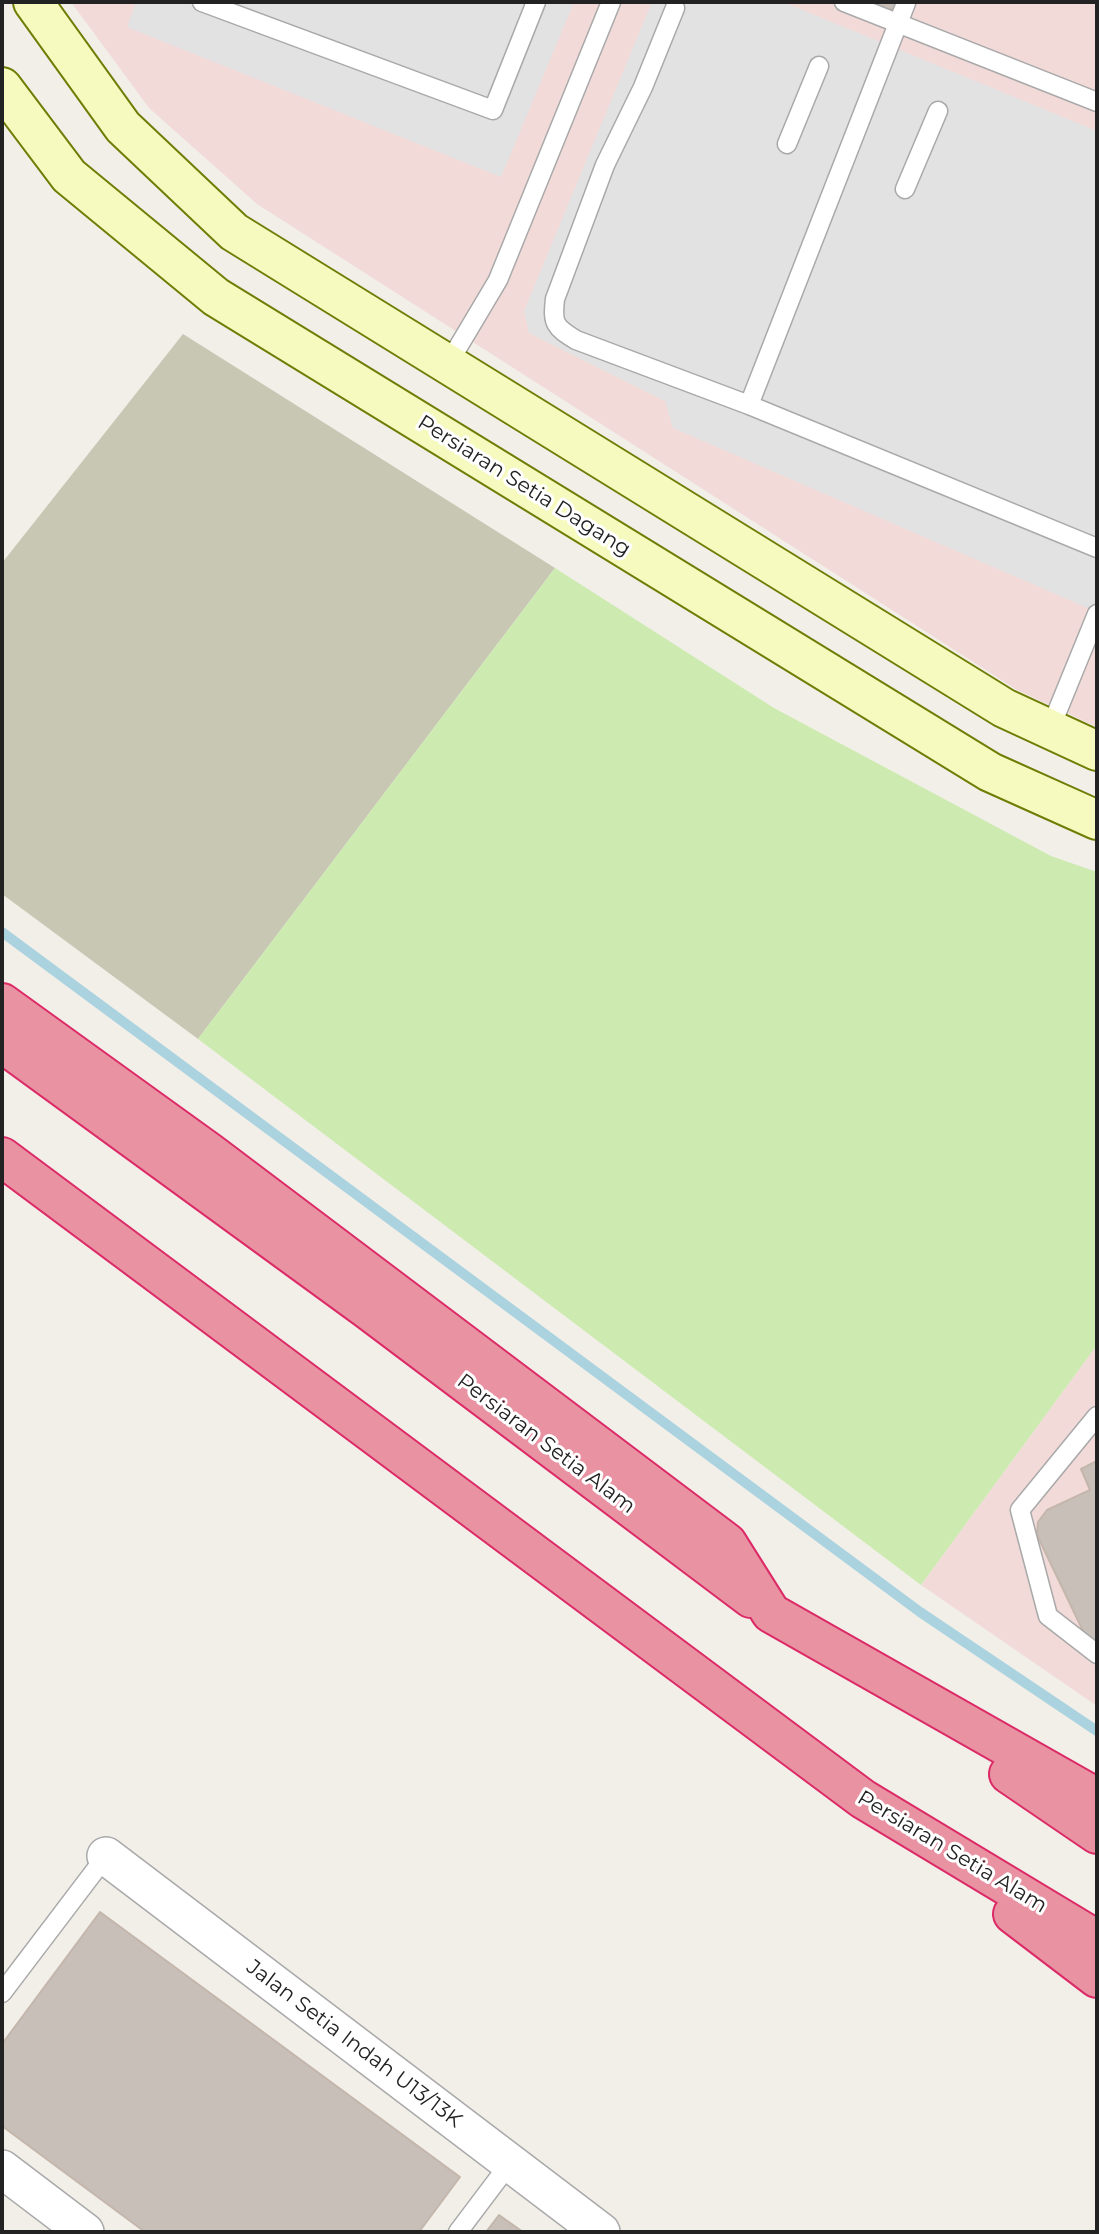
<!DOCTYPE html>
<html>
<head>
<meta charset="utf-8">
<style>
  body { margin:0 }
  #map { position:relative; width:1099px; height:2234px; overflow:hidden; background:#f2efe9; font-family:Montserrat,sans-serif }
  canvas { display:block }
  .frame { position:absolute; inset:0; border:4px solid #222; pointer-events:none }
</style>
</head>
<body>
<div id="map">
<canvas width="1099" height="2234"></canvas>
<div class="frame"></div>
</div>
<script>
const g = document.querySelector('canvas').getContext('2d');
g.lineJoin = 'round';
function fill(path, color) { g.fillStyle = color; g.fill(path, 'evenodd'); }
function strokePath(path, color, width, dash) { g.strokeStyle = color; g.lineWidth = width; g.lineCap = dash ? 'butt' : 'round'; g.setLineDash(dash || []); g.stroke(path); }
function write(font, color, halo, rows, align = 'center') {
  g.font = font + ' Montserrat,sans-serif'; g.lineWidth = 6; g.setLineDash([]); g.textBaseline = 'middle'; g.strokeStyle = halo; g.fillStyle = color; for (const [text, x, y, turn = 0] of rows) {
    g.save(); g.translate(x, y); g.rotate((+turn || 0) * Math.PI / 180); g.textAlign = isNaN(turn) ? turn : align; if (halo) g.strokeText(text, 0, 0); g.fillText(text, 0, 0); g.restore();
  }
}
fill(new Path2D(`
  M71,2H1097V727L1017,690L257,204L149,108Z
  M1097,1345V1706L921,1585Z`), '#f2dad9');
fill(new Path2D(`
  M183,334L555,568L198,1039L2,894V563Z`), '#c7c7b4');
fill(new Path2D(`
  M555,568L774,708L1051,856L1097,872V1345L921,1585L198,1039Z`), '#cdebb0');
fill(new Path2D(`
  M136,2H574L501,177L127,27Z
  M652,2H783L1097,131V612L673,428L665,401L529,333L524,311Z`), '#e2e2e2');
strokePath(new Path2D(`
  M2,932L920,1612L1097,1731`), '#aad3df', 10);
const building = new Path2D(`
  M868,2H907L890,10Z
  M1097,1461V1642L1084,1633L1037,1535L1038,1522L1047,1510L1090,1490L1081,1469Z
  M100,1912L460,2177L419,2232H145L2,2126V2044Z
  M499,2215L523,2232H486Z`);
fill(building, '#c7bfb8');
strokePath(building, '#c4b6ab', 2);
const lane = new Path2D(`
  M202,2L493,110L536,2
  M844,2L1097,102
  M675,8L643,87L605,165L555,299C552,324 555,327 576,340L749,405L1097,548
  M787,144L819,66
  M905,189L938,111
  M448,364L498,280L611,2
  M749,405L906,3
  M1050,729L1097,614
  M1097,1416L1020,1510L1048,1616L1097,1654
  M2,1993L106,1856
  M458,2232L510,2163`);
const street = new Path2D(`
  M106,1856L601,2232
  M2,2169L85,2232`);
const secondary = new Path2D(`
  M33,2L123,127L234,232L1004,708L1097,751
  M2,87L69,176L216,297L990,772L1097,820`);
const highway = new Path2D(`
  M2,1003L210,1153L727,1543L771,1613L1097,1798
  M2,1043L367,1309L751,1598
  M2,1157L863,1799L1097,1940
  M1009,1774L1097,1834
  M1013,1914L1097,1978`);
strokePath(lane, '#a9a9a9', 21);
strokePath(street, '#a9a9a9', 40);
strokePath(secondary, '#707d05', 42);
strokePath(highway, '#dc2a67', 42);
strokePath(lane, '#fff', 18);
strokePath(street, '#fff', 37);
strokePath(secondary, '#f7fabf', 38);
strokePath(highway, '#e892a2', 38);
write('21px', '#222', '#fff', [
  ["Persiaran Setia Dagang",524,486,32],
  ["Persiaran Setia Alam",546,1444,37],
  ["Persiaran Setia Alam",952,1852,31],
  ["Jalan Setia Indah U13/13K",354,2044,37]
]);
</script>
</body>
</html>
